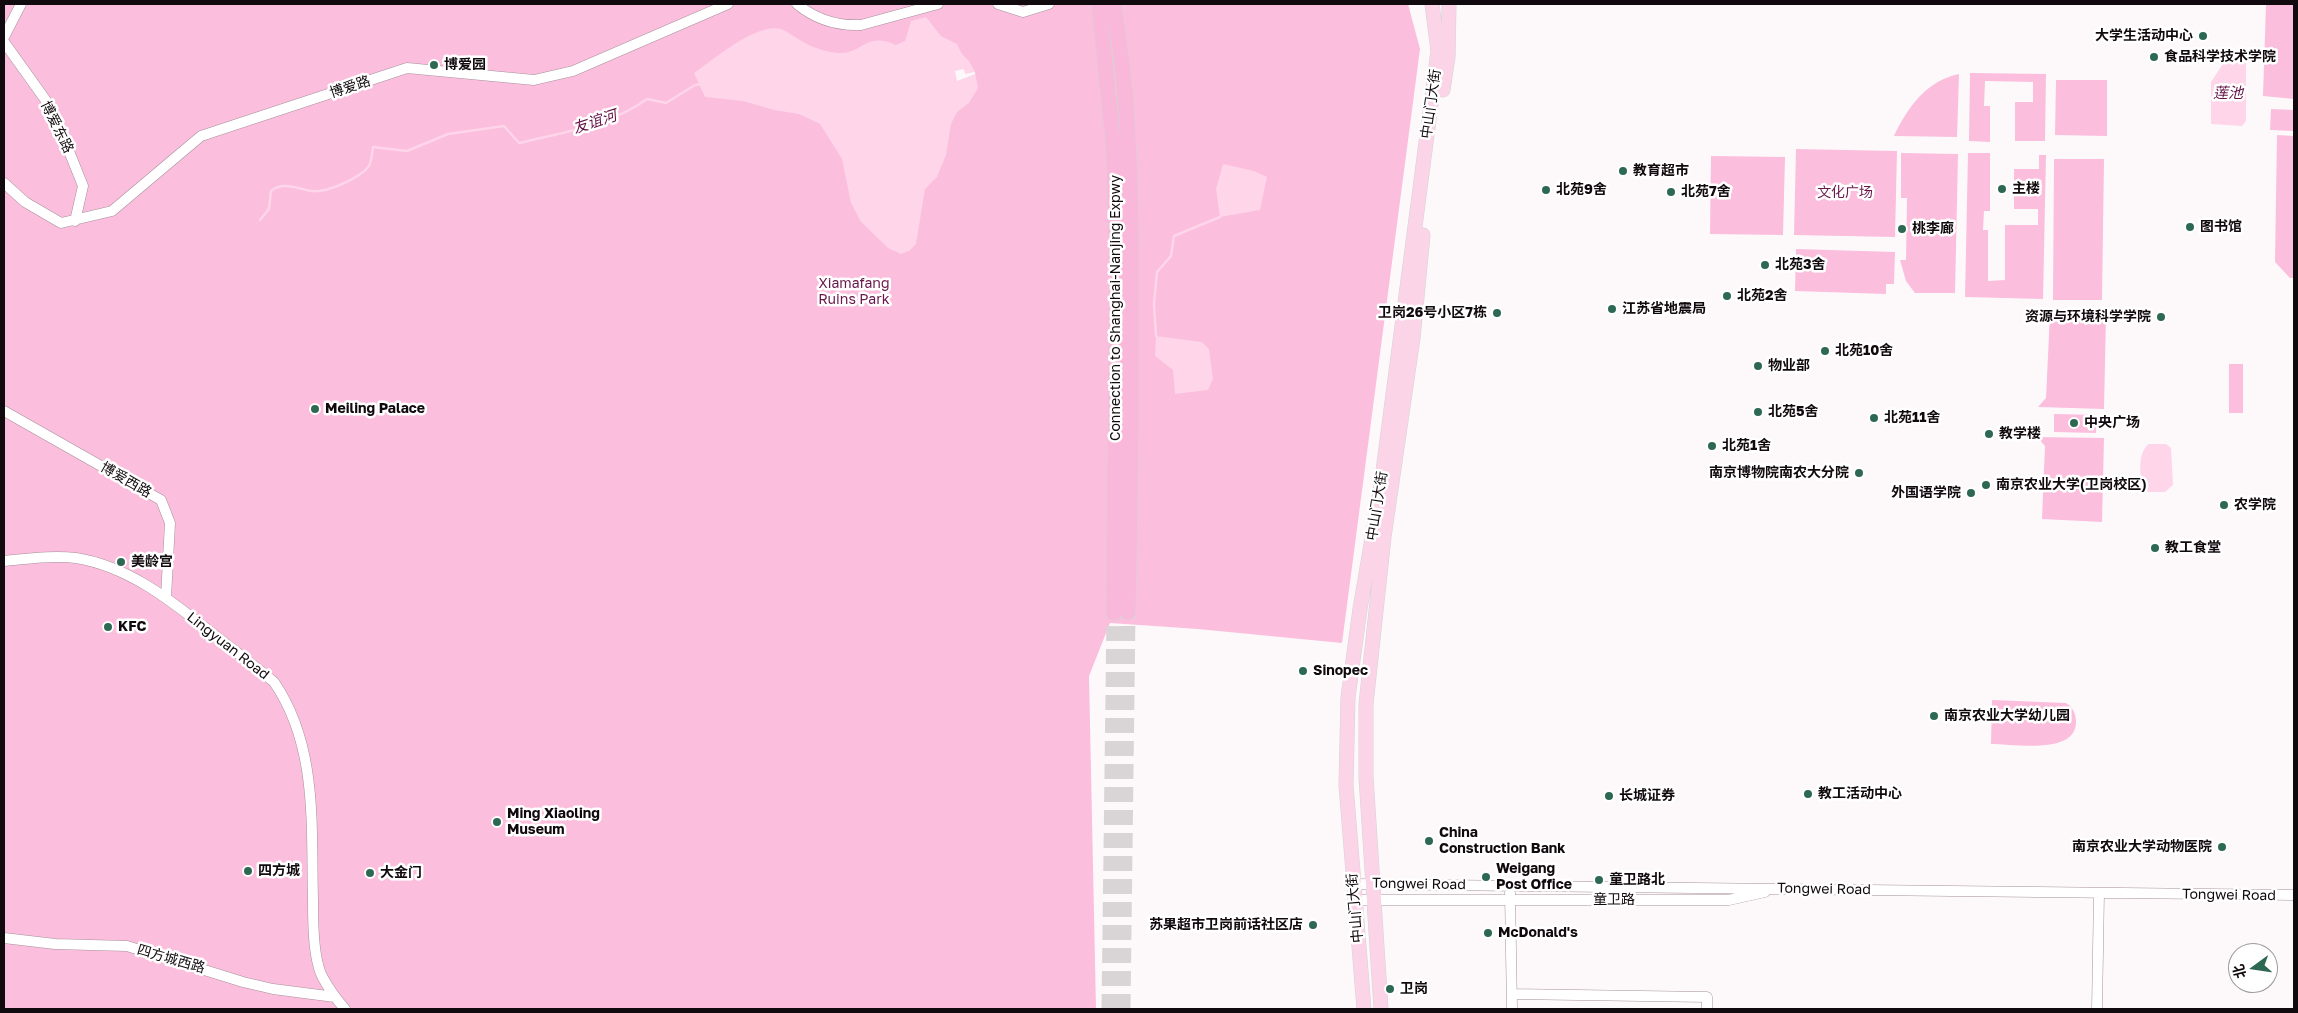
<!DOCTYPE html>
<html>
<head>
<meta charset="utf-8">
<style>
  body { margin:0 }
  #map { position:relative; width:2298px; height:1013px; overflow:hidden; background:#fdf9fb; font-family:"Golos Text","Noto Sans SC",sans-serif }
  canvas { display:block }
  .frame { position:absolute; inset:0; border:5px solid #10090d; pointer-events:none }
  .north { position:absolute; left:2228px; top:943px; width:50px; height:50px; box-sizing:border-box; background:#fff; border:1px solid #9f9d9e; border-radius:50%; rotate:256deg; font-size:14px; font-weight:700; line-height:20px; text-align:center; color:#10090d }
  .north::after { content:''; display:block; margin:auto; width:18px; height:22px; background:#2d6853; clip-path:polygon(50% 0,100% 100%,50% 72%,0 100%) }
</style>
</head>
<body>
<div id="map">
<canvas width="2298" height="1013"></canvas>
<div class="frame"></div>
<div class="north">北</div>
</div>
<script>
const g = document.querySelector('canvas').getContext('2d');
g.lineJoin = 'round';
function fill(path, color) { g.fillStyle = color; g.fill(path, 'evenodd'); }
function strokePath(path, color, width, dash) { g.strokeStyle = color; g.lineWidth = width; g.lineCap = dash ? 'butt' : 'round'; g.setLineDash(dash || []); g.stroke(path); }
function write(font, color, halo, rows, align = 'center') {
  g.font = font + ' "Golos Text","Noto Sans SC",sans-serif'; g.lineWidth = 5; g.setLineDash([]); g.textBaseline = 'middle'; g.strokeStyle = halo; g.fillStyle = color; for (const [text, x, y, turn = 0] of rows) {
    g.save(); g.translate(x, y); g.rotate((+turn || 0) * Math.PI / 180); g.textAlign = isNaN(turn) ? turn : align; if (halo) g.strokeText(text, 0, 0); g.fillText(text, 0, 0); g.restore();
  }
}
fill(new Path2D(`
  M4,4H1408L1420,49L1342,643L1198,629L1110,623L1089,676L1096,1009H4Z
  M2266,4H2294V99L2263,96Z
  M1970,73L2046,74L2045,141H2015V102H2033V82L1985,81L1984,106H1990V142L1969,141Z
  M1959,74L1957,137L1894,136C1908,107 1926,81 1959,74Z
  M2056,80H2107V136L2055,135Z
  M2271,109L2294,110V131L2270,130Z
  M2277,135L2294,136V278H2290L2275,262Z
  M1796,149L1897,151L1895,237L1794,235Z
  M1901,153L1958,154L1955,293H1915L1906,281L1900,260H1906L1907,198H1901Z
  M1968,153H1990V211H1984L1983,230H1988V281L2005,280V225H2038V209H2014V169H2039V155H2046L2043,299L1965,297Z
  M1711,156L1785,157L1783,235L1710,234Z
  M2054,159H2104L2102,300H2053Z
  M1796,249L1895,252L1894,284H1886V294L1795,291Z
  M2050,314L2106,315L2104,409L2038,407L2046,398Z
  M2229,364H2243V413H2229Z
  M2054,414L2097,415L2096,433L2054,432Z
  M2037,437L2104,438L2102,522L2042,519L2045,446Z
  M1992,700L2066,703C2073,707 2076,714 2076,722C2076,755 2014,744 1991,744Z`), '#fbbedd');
fill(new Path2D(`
  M926,17L941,36L957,44L962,54L969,61L975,72L978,88L969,103L957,112L951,124L946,155L937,177L925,189L916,244L909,251L901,254L888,248L861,222L851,203L842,159L820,124L799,114L774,110L743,101L705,97L694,73C714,59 757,22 781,29C789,32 797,39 805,43C813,48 828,52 838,53C863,55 864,31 896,45L905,41L911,21Z
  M2226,59H2243L2246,63V121L2242,126L2211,124V82Z
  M1223,164L1254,171L1267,177L1260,210L1220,217L1216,189Z
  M1156,336L1202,342L1209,349L1213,379L1208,390L1175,394L1173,370L1155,356Z
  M2149,444H2166L2171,448L2173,485L2165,492H2148L2141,485C2141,471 2137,453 2149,444Z`), '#fed5e9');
fill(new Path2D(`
  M964,69L965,74L975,72V74L957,81L955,71Z`), '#fdf9fb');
strokePath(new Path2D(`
  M260,220L269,209L271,191C283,181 298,189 312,191C327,193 360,178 369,166C372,161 372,153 373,147L407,151L448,134L504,126L519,143C563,132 610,126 647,99L666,103L695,85L703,84
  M1156,336L1154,304L1157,272L1171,256L1174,236L1220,217`), '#fed5e9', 2.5);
strokePath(new Path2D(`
  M1109,1009L1114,613
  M1123,1009L1128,612`), '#d9d5d7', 15, [15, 8]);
const minor = new Path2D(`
  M797,4C815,19 838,26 861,25L938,4
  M998,4L1023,12L1049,4
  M4,37L21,4
  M4,42L52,109L83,186L75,221
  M4,183L25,202L61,223L112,211L201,136L407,68L534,80L573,71L728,4
  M4,411L161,500L170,523L166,597
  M4,561C27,559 52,555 76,558C127,566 169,599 208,630C230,647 252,664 274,682C318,746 311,826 313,900C313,921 313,960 323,978C329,989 337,1000 345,1009
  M1353,884L2294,895
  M1510,893L1512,1009
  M1354,900H1729L1765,892
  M4,938L55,944L127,946L243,982L273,989L335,997
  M1512,994L1707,997V1009
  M2097,1009L2099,893`);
const major = new Path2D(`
  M1443,90L1448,57L1449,4
  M1364,1009L1346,785L1348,697L1360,609L1381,486L1438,51L1432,4
  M1381,1009L1366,777V704L1384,537L1413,338L1423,235`);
const highway = new Path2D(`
  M1099,4L1114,150L1117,276L1114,613
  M1113,4C1130,97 1131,192 1131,287C1132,395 1130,504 1128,612`);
strokePath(minor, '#a6919b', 11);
strokePath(major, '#d4d3d3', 15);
strokePath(highway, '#d4d3d3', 16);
strokePath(minor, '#fff', 10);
strokePath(major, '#fbd4e8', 14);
strokePath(highway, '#f9b8d9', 15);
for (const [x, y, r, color] of [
  [2203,36,5,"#2d6853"],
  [2154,57,5,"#2d6853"],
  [434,65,5,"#2d6853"],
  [1623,171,5,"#2d6853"],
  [2002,189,5,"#2d6853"],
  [1546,190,5,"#2d6853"],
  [1671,192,5,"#2d6853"],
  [2190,227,5,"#2d6853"],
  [1902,229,5,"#2d6853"],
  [1765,265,5,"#2d6853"],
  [1727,296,5,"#2d6853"],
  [1612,309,5,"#2d6853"],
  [1497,313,5,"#2d6853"],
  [2161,317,5,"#2d6853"],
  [1825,351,5,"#2d6853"],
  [1758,366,5,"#2d6853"],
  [315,409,5,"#2d6853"],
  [1758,412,5,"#2d6853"],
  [1874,418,5,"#2d6853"],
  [2074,423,5,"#2d6853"],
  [1989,434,5,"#2d6853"],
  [1712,446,5,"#2d6853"],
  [1859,473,5,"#2d6853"],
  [1986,485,5,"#2d6853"],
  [1971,493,5,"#2d6853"],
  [2224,505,5,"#2d6853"],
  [2155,548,5,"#2d6853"],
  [121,562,5,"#2d6853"],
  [108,627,5,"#2d6853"],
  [1303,671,5,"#2d6853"],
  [1934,716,5,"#2d6853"],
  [1808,794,5,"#2d6853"],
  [1609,796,5,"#2d6853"],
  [497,822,5,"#2d6853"],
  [1429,841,5,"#2d6853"],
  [2222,847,5,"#2d6853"],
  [248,871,5,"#2d6853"],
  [370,873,5,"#2d6853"],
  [1486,877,5,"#2d6853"],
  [1599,880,5,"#2d6853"],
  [1313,925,5,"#2d6853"],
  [1488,933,5,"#2d6853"],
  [1390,989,5,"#2d6853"]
]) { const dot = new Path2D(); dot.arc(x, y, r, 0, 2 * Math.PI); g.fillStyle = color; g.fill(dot); strokePath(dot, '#fff', 2); }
write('bold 14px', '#10090d', '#fff', [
  ["大学生活动中心",2193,36,"right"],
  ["食品科学技术学院",2164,57],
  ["博爱园",444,65],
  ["教育超市",1633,171],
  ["主楼",2012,189],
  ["北苑9舍",1556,190],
  ["北苑7舍",1681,192],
  ["图书馆",2200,227],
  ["桃李廊",1912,229],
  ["北苑3舍",1775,265],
  ["北苑2舍",1737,296],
  ["江苏省地震局",1622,309],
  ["卫岗26号小区7栋",1487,313,"right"],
  ["资源与环境科学学院",2151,317,"right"],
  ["北苑10舍",1835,351],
  ["物业部",1768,366],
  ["Meiling Palace",325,409],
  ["北苑5舍",1768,412],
  ["北苑11舍",1884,418],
  ["中央广场",2084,423],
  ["教学楼",1999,434],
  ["北苑1舍",1722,446],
  ["南京博物院南农大分院",1849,473,"right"],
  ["南京农业大学(卫岗校区)",1996,485],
  ["外国语学院",1961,493,"right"],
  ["农学院",2234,505],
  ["教工食堂",2165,548],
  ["美龄宫",131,562],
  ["KFC",118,627],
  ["Sinopec",1313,671],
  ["南京农业大学幼儿园",1944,716],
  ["教工活动中心",1818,794],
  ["长城证券",1619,796],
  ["Ming Xiaoling",507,814],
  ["Museum",507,830],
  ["China",1439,833],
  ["Construction Bank",1439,849],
  ["南京农业大学动物医院",2212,847,"right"],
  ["Weigang",1496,869],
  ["Post Office",1496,885],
  ["四方城",258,871],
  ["大金门",380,873],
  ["童卫路北",1609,880],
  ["苏果超市卫岗前话社区店",1303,925,"right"],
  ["McDonald's",1498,933],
  ["卫岗",1400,989]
], 'left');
write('14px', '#10090d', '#fff', [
  ["博爱路",350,87,-18],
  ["中山门大街",1431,104,-82],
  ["博爱东路",57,127,64],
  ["Connection to Shanghai-Nanjing Expwy",1116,308,-90],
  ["博爱西路",126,480,30],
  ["中山门大街",1377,506,-81],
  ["Lingyuan Road",228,646,38],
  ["Tongwei Road",1419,884,1],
  ["Tongwei Road",1824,889,1],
  ["Tongwei Road",2229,895,1],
  ["童卫路",1614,900],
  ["中山门大街",1355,908,-95],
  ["四方城西路",171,959,16]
]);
write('14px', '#69174a', '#fff', [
  ["文化广场",1845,193],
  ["Xiamafang",854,284],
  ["Ruins Park",854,300]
]);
write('italic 15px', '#641246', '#fff', [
  ["莲池",2228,93],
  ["友谊河",595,122,-18]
]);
</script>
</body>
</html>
